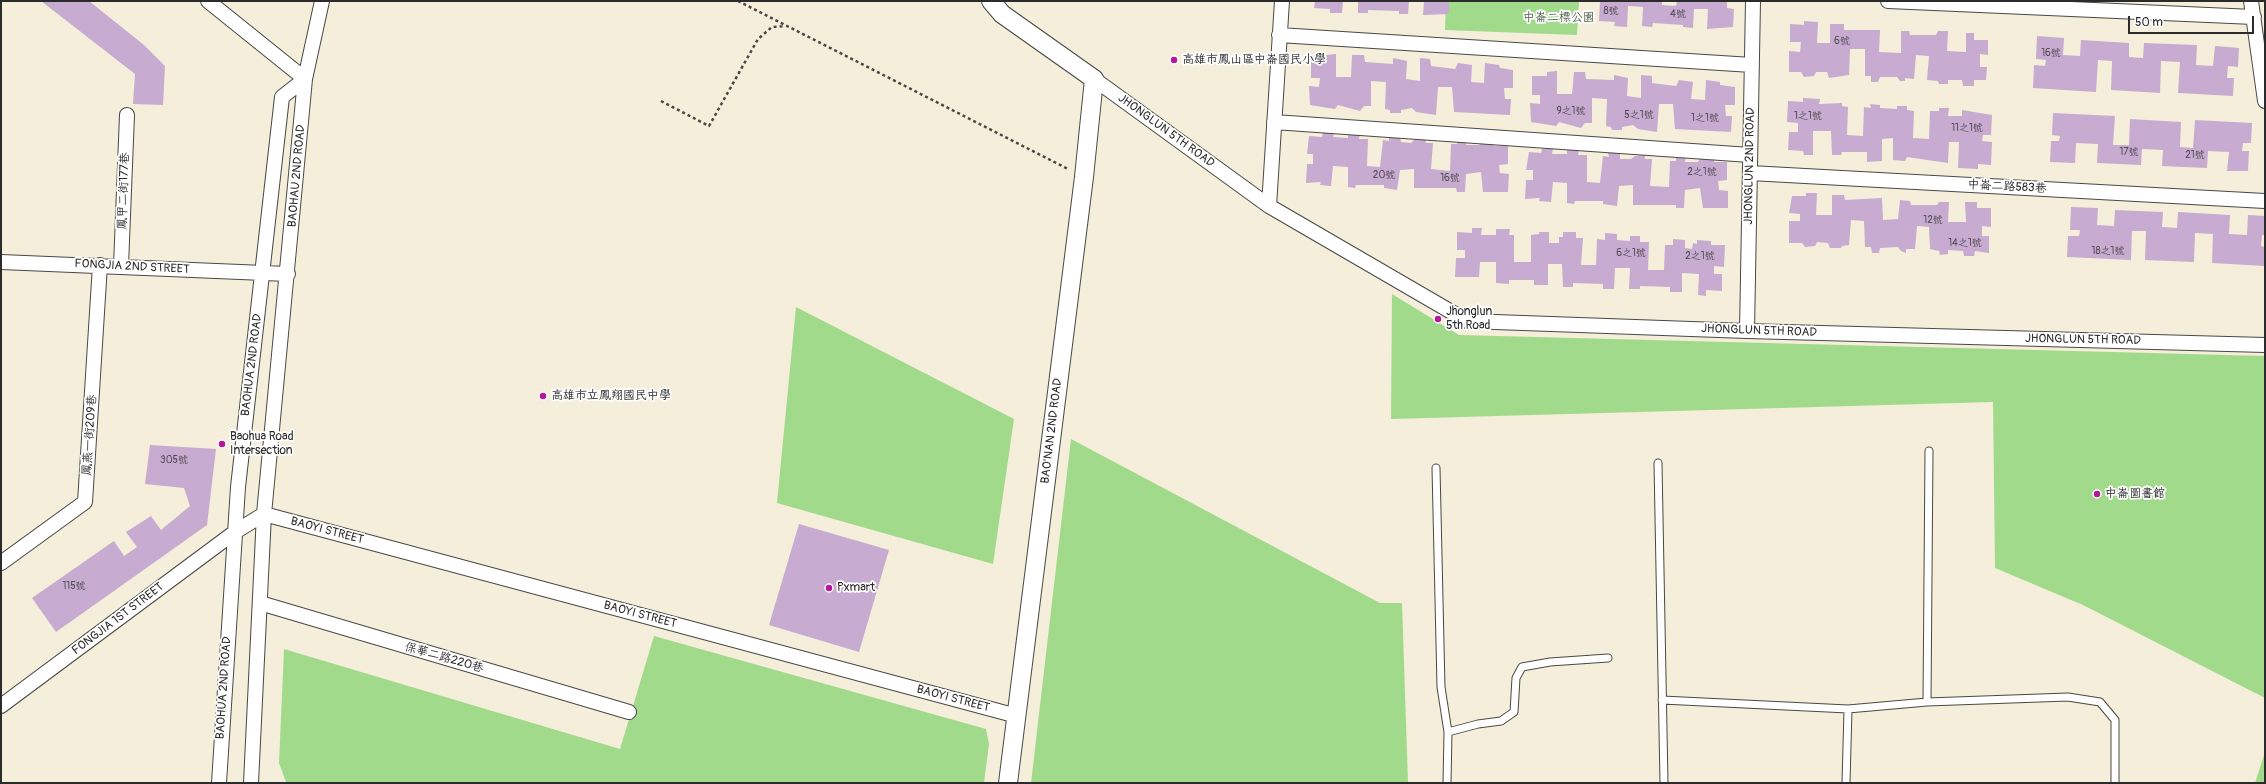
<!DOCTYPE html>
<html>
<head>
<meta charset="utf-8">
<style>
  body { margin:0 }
  #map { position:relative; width:2266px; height:784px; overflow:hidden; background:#f4eedb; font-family:Pangolin,sans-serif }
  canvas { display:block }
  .frame { position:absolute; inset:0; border:2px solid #2b2b2b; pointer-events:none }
  .scale { position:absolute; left:2128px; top:16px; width:126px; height:18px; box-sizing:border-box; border:2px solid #2b2b2b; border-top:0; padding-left:5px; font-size:12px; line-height:14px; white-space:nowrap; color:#2b2b2b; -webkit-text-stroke:3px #fff; paint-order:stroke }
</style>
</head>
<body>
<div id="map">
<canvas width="2266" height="784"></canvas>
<div class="frame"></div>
<div class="scale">50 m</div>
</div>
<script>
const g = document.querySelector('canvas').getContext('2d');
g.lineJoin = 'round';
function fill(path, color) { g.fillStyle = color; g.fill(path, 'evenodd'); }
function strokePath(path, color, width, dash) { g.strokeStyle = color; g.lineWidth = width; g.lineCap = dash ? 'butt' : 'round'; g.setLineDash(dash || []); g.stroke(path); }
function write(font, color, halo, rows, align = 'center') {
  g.font = font + ' Pangolin,"LXGW WenKai TC",sans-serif'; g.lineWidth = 3.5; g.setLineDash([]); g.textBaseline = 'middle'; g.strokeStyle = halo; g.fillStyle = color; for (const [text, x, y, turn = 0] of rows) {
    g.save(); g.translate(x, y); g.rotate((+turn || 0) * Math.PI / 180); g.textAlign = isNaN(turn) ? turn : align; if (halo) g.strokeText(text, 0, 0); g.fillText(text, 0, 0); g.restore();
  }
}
fill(new Path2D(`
  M1446,1H1579L1577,35L1445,30Z
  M1392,294L1459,335L2265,356V698L2083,605L1995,568L1993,402L1391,419Z
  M796,307L1014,419L993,564L777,503Z
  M1071,439L1380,603H1402L1408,783H1031Z
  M654,636L986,729L989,744L984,783L286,782L279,763L284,649L620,749Z
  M2265,752V783H2255Z`), '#a2da8b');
fill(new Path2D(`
  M41,1H89L144,45L165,66L163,105L133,104L135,74Z
  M1315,1H1343L1342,13H1330V9L1314,8Z
  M1358,1H1409L1408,14H1399V11L1368,10V13H1358Z
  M1424,1H1449V14L1423,15Z
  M1600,1H1662V5L1676,6L1677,1H1727V8L1734,9L1733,27L1707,29L1708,9H1694L1693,28L1683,27V25L1653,23L1652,27L1642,26L1643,7L1628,6L1627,27L1614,26L1615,22L1599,21Z
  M1804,21L1818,22L1817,43H1830V24H1844V30H1880L1879,52L1901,53V31H1909L1910,35H1936L1938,31H1948L1947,51L1966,52V33H1974V40H1988V55L1980,54V67H1987L1986,80H1974V86H1963L1962,80H1948V84H1939L1938,81L1927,80L1929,56L1916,55L1914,79L1905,78V81H1900L1897,77H1880L1878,82H1871V76H1865V49H1850L1849,75L1829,78L1827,72H1816L1814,76L1804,77L1801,72H1789V51L1800,52L1801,42H1790V24L1804,25Z
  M2037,36L2064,38L2063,55L2080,56L2081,40L2129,43V57L2143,58L2144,43L2197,45L2196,65L2213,66L2215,46L2239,48L2238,67L2228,66L2227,78H2234L2233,96L2178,93L2180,62L2161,61L2160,93L2111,90L2112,61L2098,60L2096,92L2033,88L2034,65L2045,66L2046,60L2036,59Z
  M1336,54V77H1351L1352,55H1364L1365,62L1393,64V58L1407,61L1406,79L1420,81V58L1430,59L1431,66L1455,69L1458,63L1472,65L1471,82L1484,83L1485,63L1499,65L1500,68L1513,70V88H1504L1505,99H1511L1510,115L1454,112L1452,87H1438L1436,115L1416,112L1412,108L1401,110V113H1390V110L1385,109L1386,82L1371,81V106H1364L1360,111L1338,105L1335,109L1310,105L1309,86L1319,87L1320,78H1311V59H1326V55Z
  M1557,71V94H1572L1574,72H1585L1586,79L1614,80V75L1628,78L1627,96L1641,98V75L1652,76V83L1676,86L1679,80L1693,82L1691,99L1705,100L1706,80L1720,82V85L1735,87V105H1725L1726,116H1732L1731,132L1675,129L1673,104H1659L1657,132L1638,129L1633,125L1622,127V130H1612L1611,127L1606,126L1607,99L1592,98V123H1585L1581,128L1559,122L1556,126L1531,122L1530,103L1540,104V95H1532V76H1547V72Z
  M1803,98L1820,99L1819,104L1842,103V106L1848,107L1847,135L1863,136L1864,107L1871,108L1870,104L1880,105V108L1897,109V106H1907V110L1914,111L1913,138L1929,139L1930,111H1939V108H1949L1948,116H1962V110L1992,115L1991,135H1983L1982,141L1992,142L1991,165L1978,164V169L1958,168L1959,142H1949L1948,163L1907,157L1905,161L1893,160V138L1882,139V161L1867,162V152H1842L1841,155H1832L1831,131H1813V155H1804L1803,151L1788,150L1789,132H1798V123L1787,122L1788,101L1803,102Z
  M2053,113L2115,116L2113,145H2129L2130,119L2181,122L2180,147L2193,148L2195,120L2252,123L2251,143H2243L2242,151H2249L2248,171H2227L2229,152L2208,151L2207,168L2162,166L2163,150L2142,149L2141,165L2097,163L2098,144L2076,143L2075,163L2050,162L2051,141H2059L2060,136L2052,135Z
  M1323,133H1334L1333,137L1348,138V133L1360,134L1359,139H1368L1367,166L1380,167L1383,140L1389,141V137H1400L1401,142L1411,143L1415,139L1425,138L1426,143H1433L1431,169L1450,171L1451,144H1457V139L1467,138L1466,145H1479L1481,142H1494V146H1508V164L1499,165L1500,173L1509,174L1508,192H1483L1481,172L1466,174L1465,192H1457L1456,188H1414V169L1400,170L1397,190L1384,188V185H1356L1355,188L1348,187V167L1333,166L1331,186L1320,185L1321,182L1306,183L1307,164H1313V154H1307L1309,136L1322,137Z
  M1542,149H1553L1552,154H1567V150H1579L1578,155H1587V182L1600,183L1603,156L1609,157L1608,153H1620V159H1631L1635,156L1645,155V159H1652L1650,186L1669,187L1670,161H1676V156L1686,155L1685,162H1698L1700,158H1714V162H1727V180L1718,181L1719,190L1728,191V208H1703L1700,188L1685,190L1684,208H1676V205H1633V185L1619,186L1617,206L1603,204V201H1575L1574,204L1567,203V183L1553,182L1551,202L1539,201L1540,198L1525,199L1526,180H1533V170H1526L1529,152L1541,153Z
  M1806,193H1817L1816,215H1832V195H1844L1845,200L1882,198L1883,220L1898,219L1900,200L1910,201L1911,205H1937L1939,202H1949L1948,222H1966L1965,202H1977V208H1991V227L1982,226V236H1989V253L1975,251L1974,256H1964L1963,251L1948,250V254L1940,255L1939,251L1930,249L1929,227L1917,226L1915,249H1906V253L1901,251L1898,247L1880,248L1879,253H1872L1871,247H1865L1864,221L1851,220L1849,245L1842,246L1841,248H1830L1828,243L1817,242L1815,246L1805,247L1802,243H1789V221H1800V214L1789,213L1792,196H1806Z
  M2071,207L2098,208L2097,225L2114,226L2115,210L2163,212L2162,227L2177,228L2178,212L2230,215L2229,234L2247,235L2248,215L2265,216V235H2262L2261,246L2265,247V266L2212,263L2213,234L2195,233L2194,262L2145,260L2146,231H2132L2131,260L2067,257L2068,236H2079L2080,230H2070Z
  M1472,228H1482L1481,235H1496V229H1510L1509,235H1514V262H1531V235L1539,234V232H1549V243H1559V237H1563V232H1576V238H1583L1581,265H1596L1597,239L1605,240V233L1617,234V240L1630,241V236H1640V242H1649L1648,270H1664L1665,245H1673V239L1685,240V248L1692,249L1693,243L1697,244V240L1711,241V245H1725L1724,267L1714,266V274H1722V291L1706,290V296L1698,295L1699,274L1682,273V292H1670V287L1640,286V289H1629L1630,268H1615L1614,289H1603V284L1573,283V287H1563L1562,264H1548V285H1534V280H1509V284L1496,283V262H1480L1479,277H1455L1456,258H1465V250H1457V232L1472,233Z
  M150,445L216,449L207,525L56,632L32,598L114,541L124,556L137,547L126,532L151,516L161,530L190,506L184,488L145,484Z
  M799,524L889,550L859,652L769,625Z`), '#c8abd0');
const service = new Path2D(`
  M1658,463L1664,783
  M1436,468L1441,687L1448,732L1447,783
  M1662,700L1848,709L1927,702L2068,697L2100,702L2115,720V783
  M1927,702L1929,451
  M1448,732L1478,724L1501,721L1514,712L1516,678L1522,667L1550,662L1608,658
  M1846,783L1848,709`);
const minor = new Path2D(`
  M208,1L305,79
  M1888,1L2254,17
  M2251,1L2265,101
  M1279,35L1752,65
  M1094,79L1269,206L1467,321L1747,331L2265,345
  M1274,122L1750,155
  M1750,173L2265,201
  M1269,206L1282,1
  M1,262L288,274
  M121,266L127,115
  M1747,331L1753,1
  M1,563L85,502L100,265
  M260,603L629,712
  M1,706L235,532L264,514L1017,716
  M219,783L238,487L282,97L305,79
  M251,783L264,514L305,79L322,1`);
const tertiary = new Path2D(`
  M991,1L1002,14L1094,79L1084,177L1008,783`);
strokePath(service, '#494845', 9);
strokePath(minor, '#494845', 16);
strokePath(tertiary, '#494845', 20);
strokePath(new Path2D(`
  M738,1L1068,169
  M661,101L709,126L758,39L772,27L785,26`), '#494845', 2.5, [3, 3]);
strokePath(service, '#fff', 7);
strokePath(minor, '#fff', 14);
strokePath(tertiary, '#fff', 18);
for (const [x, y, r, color] of [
  [1174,60,4,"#b5179e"],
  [1438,319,4,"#b5179e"],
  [543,396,4,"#b5179e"],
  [222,444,4,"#b5179e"],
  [2097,494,4,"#b5179e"],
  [829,588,4,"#b5179e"]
]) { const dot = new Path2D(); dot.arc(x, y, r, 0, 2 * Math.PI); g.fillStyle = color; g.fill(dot); strokePath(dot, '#fff', 1.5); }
write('10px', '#524b54', null, [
  ["8號",1611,11],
  ["4號",1678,14],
  ["6號",1842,41],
  ["16號",2051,53],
  ["9之1號",1571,111],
  ["5之1號",1639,115],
  ["1之1號",1808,116],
  ["1之1號",1705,118],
  ["11之1號",1967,128],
  ["17號",2129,152],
  ["21號",2195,155],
  ["2之1號",1702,172],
  ["20號",1384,175],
  ["16號",1450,178],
  ["12號",1933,220],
  ["14之1號",1965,243],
  ["18之1號",2108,251],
  ["6之1號",1631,253],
  ["2之1號",1700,256],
  ["305號",174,460],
  ["115號",74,586]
]);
write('12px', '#4f6048', '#fff', [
  ["中崙二標公園",1559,18]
]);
write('12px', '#2b2b2b', '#fff', [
  ["高雄市鳳山區中崙國民小學",1182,60],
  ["Jhonglun",1446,312],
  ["5th Road",1446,326],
  ["高雄市立鳳翔國民中學",551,396],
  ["Baohua Road",230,437],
  ["Intersection",230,451],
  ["中崙圖書館",2105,494],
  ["Pxmart",837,588]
], 'left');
write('12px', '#2b2b2b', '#fff', [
  ["JHONGLUN 5TH ROAD",1166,131,36],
  ["JHONGLUN 2ND ROAD",1750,166,-89],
  ["BAOHAU 2ND ROAD",297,176,-85],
  ["中崙二路583巷",2007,187,3],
  ["鳳甲二街177巷",124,191,-88],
  ["FONGJIA 2ND STREET",132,267,3],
  ["JHONGLUN 5TH ROAD",1759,331,2],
  ["JHONGLUN 5TH ROAD",2083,340,1],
  ["BAOHUA 2ND ROAD",252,365,-83],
  ["BAO'NAN 2ND ROAD",1052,431,-83],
  ["鳳燕一街209巷",90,435,-86],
  ["BAOYI STREET",327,531,15],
  ["BAOYI STREET",640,615,15],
  ["FONGJIA 1ST STREET",118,619,-37],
  ["保華二路220巷",444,658,16],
  ["BAOHUA 2ND ROAD",224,688,-86],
  ["BAOYI STREET",953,699,15]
]);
</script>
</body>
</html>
